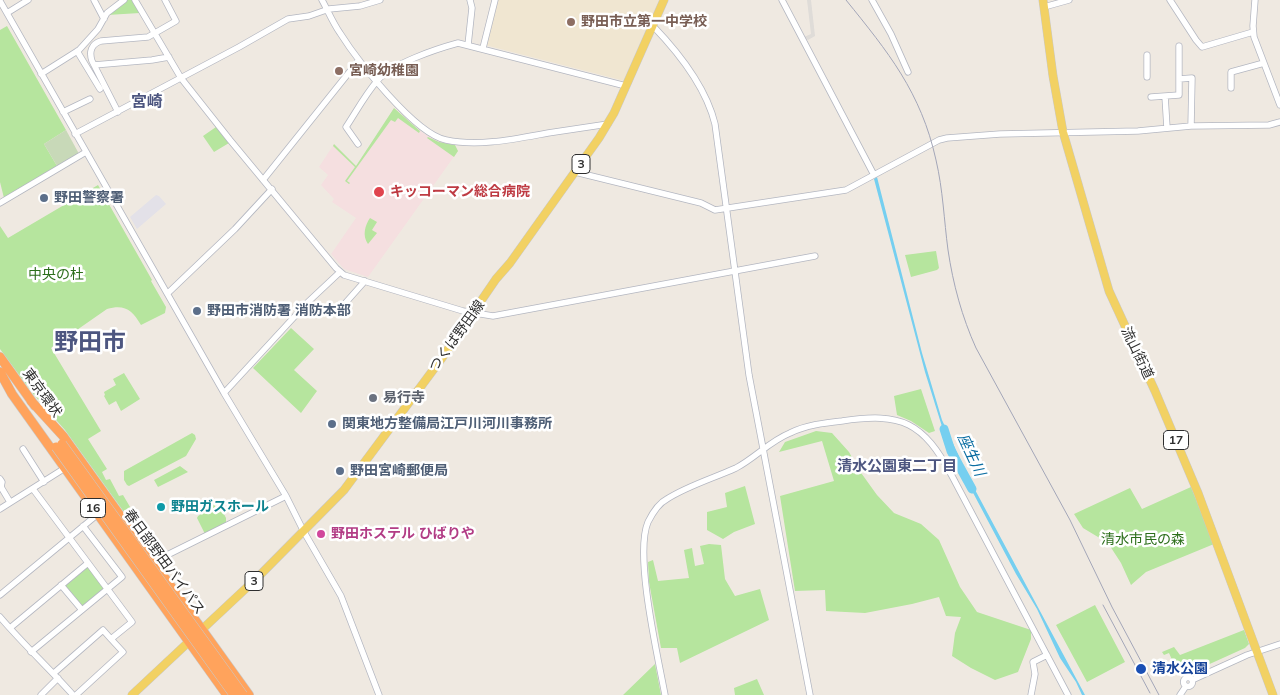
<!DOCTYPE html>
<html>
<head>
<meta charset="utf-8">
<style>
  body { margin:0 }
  canvas { display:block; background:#efe9e1 }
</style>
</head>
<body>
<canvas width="1280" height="695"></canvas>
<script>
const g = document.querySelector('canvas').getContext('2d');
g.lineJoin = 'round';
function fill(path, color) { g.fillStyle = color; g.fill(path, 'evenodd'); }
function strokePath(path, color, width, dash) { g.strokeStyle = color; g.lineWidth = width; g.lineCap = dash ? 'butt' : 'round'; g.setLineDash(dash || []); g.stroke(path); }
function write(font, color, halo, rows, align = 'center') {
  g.font = font + ' Mulish,"Noto Sans JP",sans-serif'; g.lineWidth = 5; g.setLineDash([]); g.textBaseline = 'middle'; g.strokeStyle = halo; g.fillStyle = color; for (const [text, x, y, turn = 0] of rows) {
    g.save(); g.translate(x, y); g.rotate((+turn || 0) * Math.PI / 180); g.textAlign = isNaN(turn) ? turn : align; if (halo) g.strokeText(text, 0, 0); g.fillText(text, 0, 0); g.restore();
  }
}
fill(new Path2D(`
  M156,195L159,196L166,204L137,229L130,217Z`), '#e3e1e8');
fill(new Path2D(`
  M497,0H661L625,81L485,45Z`), '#f0e6d1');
fill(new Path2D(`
  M394,108L420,131L433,139L455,145L458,151L368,277L344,269L331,254L356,218L332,202L334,199L321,185L328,175L319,167L334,144L356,166Z`), '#f5dfe0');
fill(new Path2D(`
  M126,0H133L140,13L107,15Z
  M7,26L66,130L44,144L57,166L4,198L0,182V30Z
  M394,108L420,131L419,133L398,118L395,122L391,120L347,181L350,183L349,184L345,181L355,167L333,146L334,144L356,166Z
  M216,127L229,143L214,152L203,136Z
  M428,137L439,142L455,145L458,151L454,157L427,138Z
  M98,185L152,280L151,281L166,307L165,313L141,325C132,310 125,304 107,309L51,348L101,431L88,439L107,469L102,472L106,480L110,479L119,496L123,495L159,556L157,558L65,430L34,395L0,349V226L8,238Z
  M370,218L377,222L372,230L377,233L368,244C362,236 365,225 370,218Z
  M936,251L939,268L937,270L911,277L905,255Z
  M291,328L314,349L294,370L317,391L301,413L253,368Z
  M124,373L140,399L121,411L116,401L109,405L104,396L105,395L104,392L116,385L113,379Z
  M921,389L935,431L929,433L911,421L897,415L894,396Z
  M816,431L832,433L849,452L859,470L877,495L894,513L921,524L939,540L960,587L977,612L1031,630V639L1018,672L995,680L971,668L952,656L955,633L961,617L946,616L939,597L912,604L865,613L826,611L825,590L795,591L780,496L834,481L822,441L779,452L785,442Z
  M192,433L195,435L196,439L186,456L129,486L127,485L124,480V471Z
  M180,466L188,472L158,487L154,480Z
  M745,486L755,524L734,532L723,539L707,530V512L727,507L725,493Z
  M1191,487L1214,544L1146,572L1131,585L1121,563L1108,543L1083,528L1074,514L1130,488L1142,509Z
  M212,500L217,510L221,508L226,518V523L205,534L197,518L198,516L203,513L200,507Z
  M709,544L721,545L725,579L735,596L760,589L769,620L680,663L677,648H661L649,582L648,562L653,560L658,581L689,578L684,550L692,548L695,566L704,564L700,546Z
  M86,568H89L104,587L103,590L82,606H81L66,587V585Z
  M1095,605L1125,662L1087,682L1056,625Z
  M1244,630L1249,644L1245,648L1192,672L1173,662L1169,653L1164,655L1162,652L1174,647L1180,655Z
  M655,664L661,695H623Z
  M757,679L764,695H735L734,688Z`), '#b6e59e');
fill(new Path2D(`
  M66,130L78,152V154L57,166L44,144Z`), '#c8d9b8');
fill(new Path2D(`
  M807,0H811L815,36L808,40L804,37L811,34Z`), '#dfdcd8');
fill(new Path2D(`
  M877,177L922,353L942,420L973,486L1085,695H1082L1076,682L1060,658L1037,609L1016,574L970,487L944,433L925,372L874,179Z`), '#75cff0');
strokePath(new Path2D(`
  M944,429L951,451L972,489`), '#75cff0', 9);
const minor = new Path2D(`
  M94,0L104,19
  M135,0L181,78L230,140L336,268L344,275L463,311L493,316L815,256
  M322,0C328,11 333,23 340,33C357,60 415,134 446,140C479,147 515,139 548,133C568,130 588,127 608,124
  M782,0L874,175
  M872,0L891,34L908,72
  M1170,0L1196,40L1202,47L1253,32
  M1255,0L1253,26L1254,37L1280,105
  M0,1L224,393L286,496L304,532L341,596L379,695
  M1044,7L1069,0
  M7,13L28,0
  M653,26C679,53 706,87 715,124L749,375L810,695
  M468,45L472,8L470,0
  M483,48L495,0
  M77,51L100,89
  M1147,55V77
  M94,65L152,60L169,57
  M41,74L79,50L98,29L107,13L124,0
  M1179,79L1192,78L1191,126
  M1231,88V72L1264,63
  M1165,96L1179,95V46
  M1151,97L1165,96L1167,128
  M63,112L90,99
  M118,112L92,61C89,52 91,44 101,41L148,37L176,21L165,0
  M75,134L239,47L288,19L309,16L329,9L360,6L380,0
  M358,144L346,127C356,112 365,95 377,81C391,64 436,49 458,43L626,86
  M575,172L701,203L715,210L846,190L939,140L947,138L1000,134L1138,131L1191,126L1269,125L1280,122
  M263,180L359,60
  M0,203L86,152
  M168,293L235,229L272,189
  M340,309L365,281
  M224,393L308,302L340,272
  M23,449L44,482
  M0,479L2,482L1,487L10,502
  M33,489L132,622L111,639L123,652L76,695
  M0,509L65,468
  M153,562L286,496
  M61,585L82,610
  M0,595L98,514
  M0,617C23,644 49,668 73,695
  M10,628L88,563
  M31,652L122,577L83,526
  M54,673L103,630L111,639
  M1183.5 682a4.5 4.5 0 1 1 9 0a4.5 4.5 0 1 1-9 0Z
  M1192,680L1247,655L1280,644
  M41,695L58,678
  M665,695C658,657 634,555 648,522C652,514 659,503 667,499C687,486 714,478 736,468C755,458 770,441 790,433C806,425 824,423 842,421C902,412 923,422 952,476L1068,695
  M1031,695L1035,674L1033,662L1047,655
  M1180,695L1186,686`);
const major = new Path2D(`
  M1043,0L1053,76L1063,132L1109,291L1155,391L1198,493L1273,695
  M132,695L258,577L344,490L442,358L496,279L510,263L599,138L614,113L664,0`);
const highway = new Path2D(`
  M0,357L35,406
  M0,372L12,394L227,695
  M31,401L63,436L249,695`);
strokePath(minor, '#b4b7c1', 7);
strokePath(major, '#c9c9c9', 9);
strokePath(highway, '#c9c9c9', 10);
strokePath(minor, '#fff', 5.5);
strokePath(major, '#f2d163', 8);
strokePath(highway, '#ffa35c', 9);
strokePath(new Path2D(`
  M846,0C888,52 921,92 936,160C943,190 944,220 948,250C953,284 962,317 976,348L1070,520L1112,607L1159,695
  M1103,605L1150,693`), '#a3a6b8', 1);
const highwayBridge = new Path2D(`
  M62,444L243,695
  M56,447L234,695`);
strokePath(highwayBridge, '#c9c9c9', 10, []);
strokePath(highwayBridge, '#ffa35c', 9);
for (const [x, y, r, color] of [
  [571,22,5,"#8d6e63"],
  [339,71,5,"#8d6e63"],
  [379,192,6,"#e0444e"],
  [44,198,5,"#5c6f8a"],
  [197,311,5,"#5c6f8a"],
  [373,398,5,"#6b7280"],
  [332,424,5,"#5c6f8a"],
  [340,471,5,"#5c6f8a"],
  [161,507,5,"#0f9aa8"],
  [321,534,5,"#d1479c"],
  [1141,669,6,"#1a4fb4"]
]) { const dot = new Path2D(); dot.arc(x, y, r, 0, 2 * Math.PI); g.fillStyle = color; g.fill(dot); strokePath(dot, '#fff', 2); }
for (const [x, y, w] of [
  [581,164,18],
  [1176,440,25],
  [93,508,25],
  [254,581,18]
]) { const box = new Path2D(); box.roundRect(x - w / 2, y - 9.5, w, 19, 4); g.fillStyle = '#fff'; g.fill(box); strokePath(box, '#2e2e2e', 1); }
write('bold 12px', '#2e2e2e', null, [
  ["3",581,164],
  ["17",1176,440],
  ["16",93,508],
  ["3",254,581]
]);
write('bold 14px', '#785e54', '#fff', [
  ["野田市立第一中学校",581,22],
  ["宮崎幼稚園",349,71]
], 'left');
write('bold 14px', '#be3a42', '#fff', [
  ["キッコーマン総合病院",390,192]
], 'left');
write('bold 14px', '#4e5e75', '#fff', [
  ["野田警察署",54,198],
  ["野田市消防署 消防本部",207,311],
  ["関東地方整備局江戸川河川事務所",342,424],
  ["野田宮崎郵便局",350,471]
], 'left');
write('14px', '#2c6e1b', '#fff', [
  ["中央の杜",56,275],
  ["清水市民の森",1143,540]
]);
write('14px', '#2e2e2e', '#fff', [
  ["つくば野田線",457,336,-54],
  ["流山街道",1137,353,64],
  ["東京環状",42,393,54],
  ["春日部野田バイパス",164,562,54]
]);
write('bold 14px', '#5b616d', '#fff', [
  ["易行寺",383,398]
], 'left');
write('bold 14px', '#0d838f', '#fff', [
  ["野田ガスホール",171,507]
], 'left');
write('bold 14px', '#b23c85', '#fff', [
  ["野田ホステル ひばりや",331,534]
], 'left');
write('bold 14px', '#164399', '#fff', [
  ["清水公園",1152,669]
], 'left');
write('italic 15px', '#0d6fa3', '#fff', [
  ["座生川",971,455,65]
]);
write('bold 15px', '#4d5680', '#fff', [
  ["清水公園東二丁目",897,466]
]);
write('bold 16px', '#4d5680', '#fff', [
  ["宮崎",147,102]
]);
write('bold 24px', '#4d5680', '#fff', [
  ["野田市",90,343]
]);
</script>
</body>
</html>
